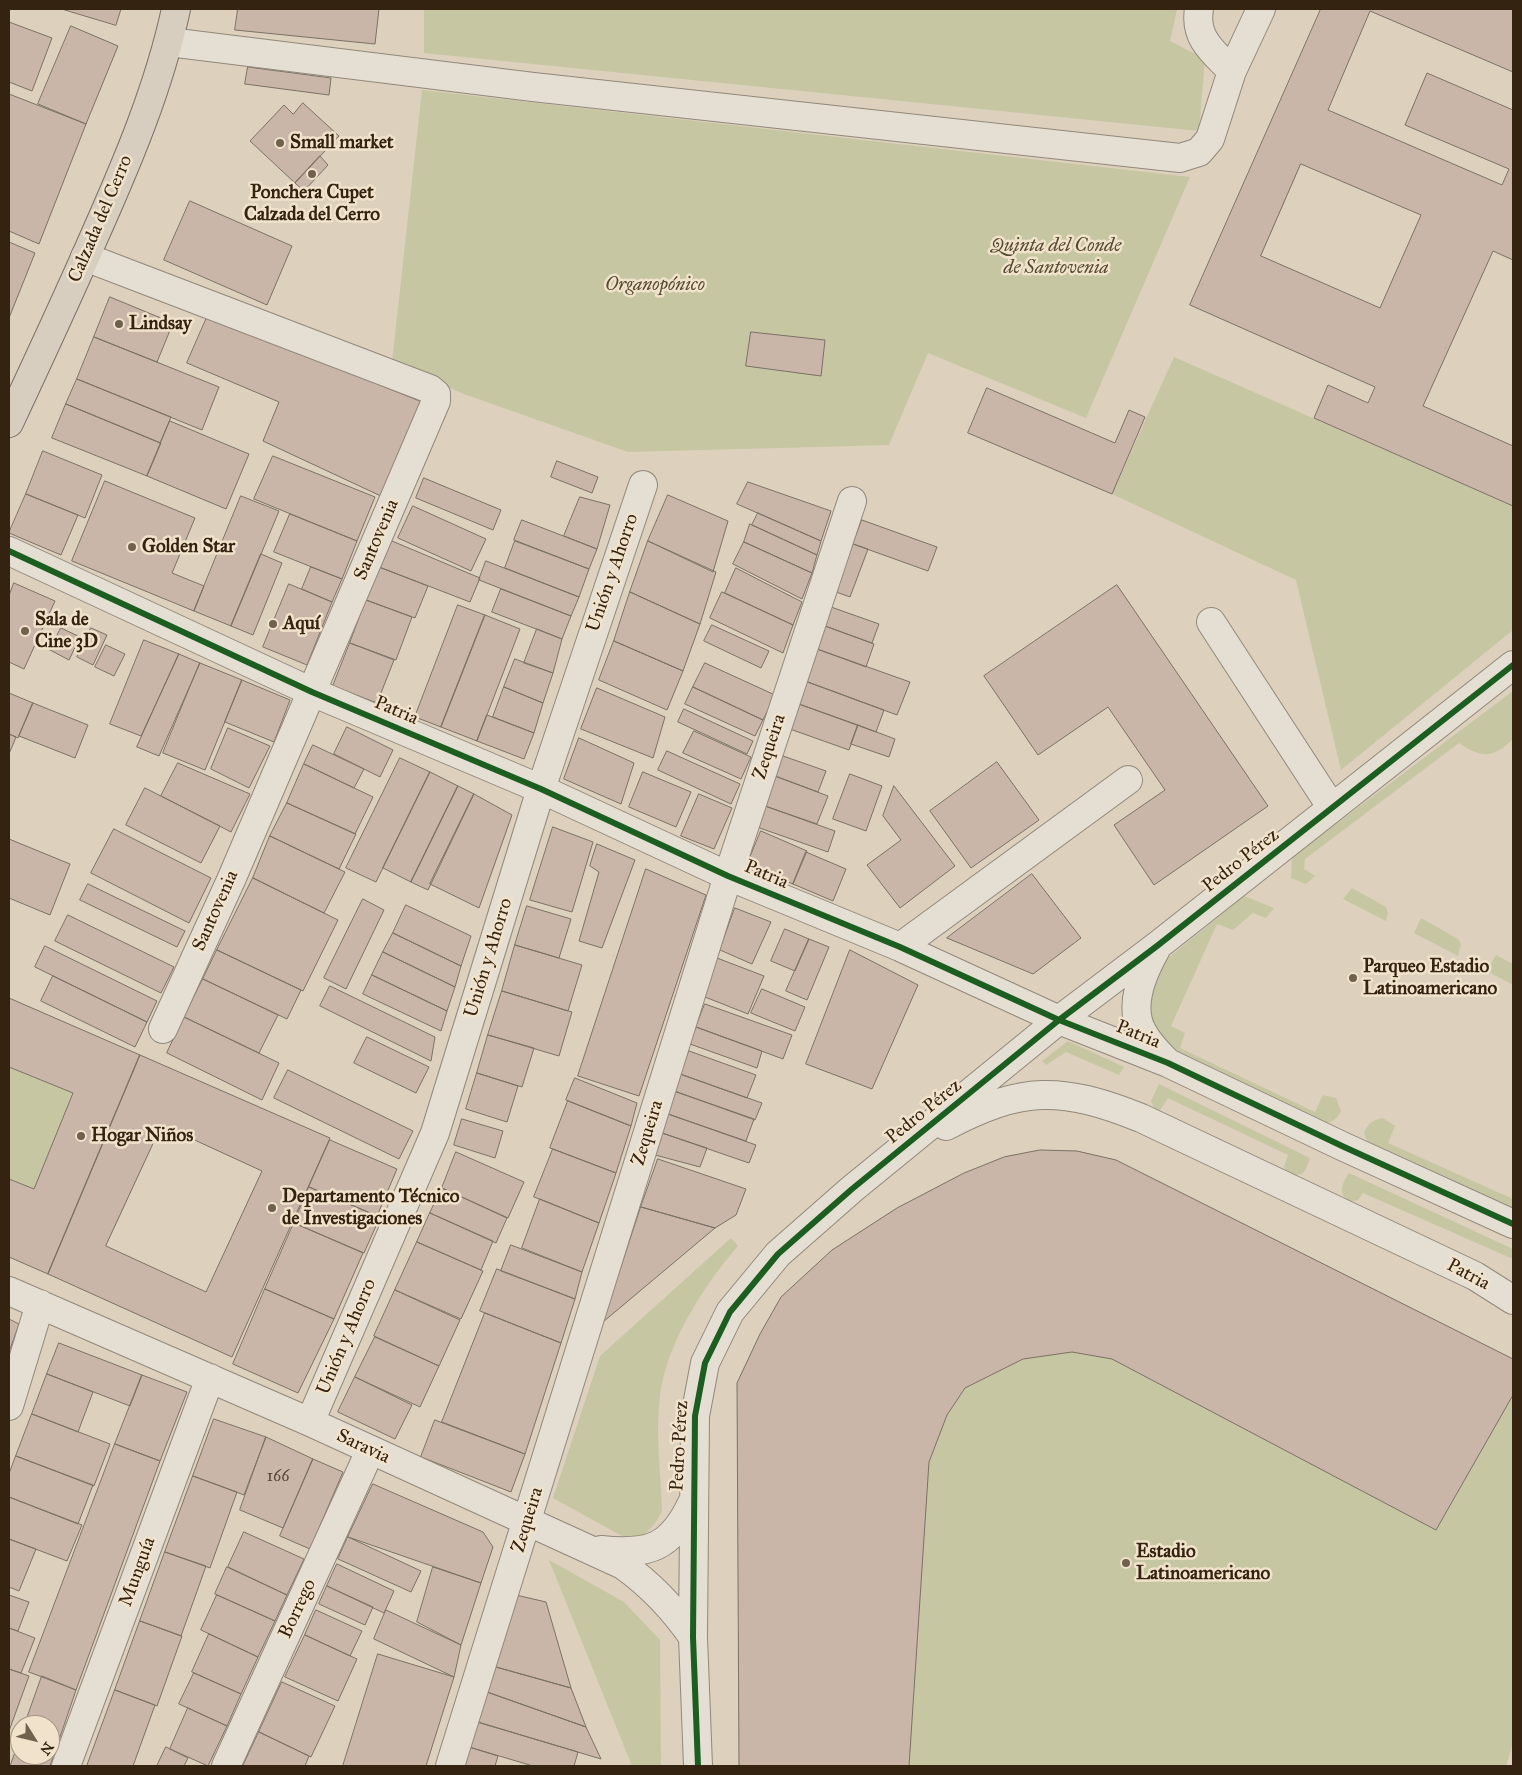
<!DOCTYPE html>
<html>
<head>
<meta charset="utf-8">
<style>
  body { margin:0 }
  #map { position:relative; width:1522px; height:1775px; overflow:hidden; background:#ddd0bc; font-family:"IM FELL Great Primer",serif }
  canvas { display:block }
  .frame { position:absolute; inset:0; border:10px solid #352312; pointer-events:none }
  .north { position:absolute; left:10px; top:1715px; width:50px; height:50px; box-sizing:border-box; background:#f1e3cb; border:1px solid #a69681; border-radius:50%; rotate:126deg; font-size:14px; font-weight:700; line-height:20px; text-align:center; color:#352312 }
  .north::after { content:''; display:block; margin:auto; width:18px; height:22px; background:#70604e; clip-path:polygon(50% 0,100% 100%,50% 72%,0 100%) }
</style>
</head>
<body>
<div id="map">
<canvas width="1522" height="1775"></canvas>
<div class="frame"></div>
<div class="north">N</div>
</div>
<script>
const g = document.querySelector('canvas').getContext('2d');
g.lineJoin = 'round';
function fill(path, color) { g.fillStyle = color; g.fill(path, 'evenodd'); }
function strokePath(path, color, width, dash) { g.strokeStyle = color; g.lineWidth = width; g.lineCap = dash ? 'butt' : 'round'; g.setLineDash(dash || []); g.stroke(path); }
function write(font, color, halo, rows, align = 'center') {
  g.font = font + ' "IM FELL Great Primer",serif'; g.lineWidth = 5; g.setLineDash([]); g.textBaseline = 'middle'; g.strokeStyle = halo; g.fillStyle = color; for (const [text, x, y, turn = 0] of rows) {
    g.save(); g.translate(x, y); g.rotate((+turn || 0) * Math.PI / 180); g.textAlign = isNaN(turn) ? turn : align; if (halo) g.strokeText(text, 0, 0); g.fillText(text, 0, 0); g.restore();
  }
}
fill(new Path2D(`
  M424,9H1177L1170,41L1205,59L1199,131L424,53Z
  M422,90L1190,177L1086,418L928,353L889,445L628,452L464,394L392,363Z
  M1174,357L1513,506V630L1341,770L1296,580L1112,494Z
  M1513,691V739C1493,759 1481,758 1459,743L1305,859L1304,869L1315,876L1306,884L1291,878L1292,857Z
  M1352,888L1386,907L1388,913L1386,921L1343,899Z
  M1244,896L1274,908L1266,918L1253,913L1233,930L1217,924L1171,1026L1185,1033L1180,1048L1315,1112L1323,1095L1336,1098L1341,1111C1336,1120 1332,1123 1322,1124L1176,1055L1155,1033L1147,1007L1162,963Z
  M1421,918L1458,939L1461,944L1458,956L1414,933Z
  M1496,955L1513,964V985L1487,971Z
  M1068,1041L1124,1067L1119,1075L1066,1052L1046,1065L1042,1061Z
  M9,1067L73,1093L34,1189L9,1179Z
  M1159,1084L1310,1158L1306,1169L1302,1174L1295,1175L1285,1170L1284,1166L1288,1155L1168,1098L1159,1112L1154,1108L1151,1101Z
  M1383,1118L1395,1126L1388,1143L1513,1199V1214L1369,1146L1364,1133C1368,1123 1373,1120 1383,1118Z
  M1040,1150L1077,1151L1116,1160L1513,1359V1743L1506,1766H739L737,1383L760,1334L781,1297L832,1250L897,1208L964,1173L1004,1157Z
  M1349,1173L1513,1249V1259L1363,1193L1358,1200L1350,1202C1337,1194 1342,1184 1349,1173Z
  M731,1238L738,1246C704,1285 666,1344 660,1396C655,1434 661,1473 662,1511C654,1528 642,1541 622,1536L553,1498L600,1356Z
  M549,1560L624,1602L660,1640L661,1766H632Z`), '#c7c6a2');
const building = new Path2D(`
  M62,9H121L116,25Z
  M238,9H379L375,44L235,30Z
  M1321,9H1513V72L1370,11L1328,110L1502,185L1509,169L1405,125L1427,73L1513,110V260L1493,251L1423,406L1513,446V506L1314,418L1328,385L1368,403L1375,387L1190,305ZM1301,164L1421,215L1380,308L1261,256Z
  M9,22L52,38L32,91L9,82Z
  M71,26L118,46L86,124L38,104Z
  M248,67L331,78L329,95L245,84Z
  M9,94L86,124L39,244L9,231Z
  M303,103L339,136L295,183L250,141L284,105L293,114Z
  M320,156L328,165L304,191L295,183Z
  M190,201L292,246L267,305L164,260Z
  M9,242L35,253L9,318Z
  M110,297L173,323L157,362L94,337Z
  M208,315L422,402L383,497L263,441L279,402L187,363Z
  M751,332L825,340L821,376L746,366Z
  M94,337L219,387L202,430L77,379Z
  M77,379L171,417L160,443L66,404Z
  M987,388L1115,443L1129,410L1145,417L1112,494L968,433Z
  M66,404L161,443L147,476L52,438Z
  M170,421L249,454L226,509L147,476Z
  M43,451L102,475L85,518L26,494Z
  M273,456L375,497L357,541L254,499Z
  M557,461L598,477L592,493L551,477Z
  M424,478L501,510L493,530L416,498Z
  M105,481L195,518L172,573L204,586L194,611L72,561Z
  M748,482L831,511L821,541L737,504Z
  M26,494L78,515L61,555L9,533Z
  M668,495L728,521L713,572L648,541Z
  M241,496L279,511L231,626L194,611Z
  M580,497L610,505L597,549L564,536Z
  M413,506L486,539L471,571L398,538Z
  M758,513L821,541L817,555L752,525Z
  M290,514L357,541L342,579L274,552Z
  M522,520L597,549L589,569L514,540Z
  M862,520L937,547L928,571L853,544Z
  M750,524L817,555L812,573L744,542Z
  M392,541L480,578L470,602L379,567Z
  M515,541L589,569L579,597L505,568Z
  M648,541L716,572L700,624L630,592Z
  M744,542L812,573L802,599L733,564Z
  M853,544L868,549L850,597L836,592Z
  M261,554L282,563L253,635L231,626Z
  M486,561L579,597L571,616L479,580Z
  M311,567L342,579L332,602L302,589Z
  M379,567L428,586L415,618L366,600Z
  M736,568L802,602L793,625L725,593Z
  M14,583L55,601L24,669L9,662V596Z
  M289,584L332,602L307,665L263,647Z
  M1117,585L1268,806L1154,885L1114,825L1165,790L1108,707L1038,755L984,676Z
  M501,589L571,616L562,639L492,612Z
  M630,592L700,624L683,671L614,641Z
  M722,592L793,625L783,653L710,618Z
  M366,600L412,617L396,660L350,643Z
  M458,605L485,615L441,727L415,717Z
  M831,607L879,624L872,643L825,626Z
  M485,615L520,629L477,741L441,727Z
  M712,625L769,651L761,668L704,641Z
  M825,626L874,644L866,667L817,649Z
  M61,628L80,637L69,660L50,650Z
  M91,628L107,635L93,665L77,657Z
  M537,629L562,639L553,673L524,663Z
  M144,640L179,654L141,736L110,724Z
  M614,641L683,671L667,710L599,680Z
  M350,643L394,660L377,703L333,686Z
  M106,645L125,654L114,676L95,667Z
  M817,649L910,682L897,715L805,681Z
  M179,654L200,663L159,756L137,747Z
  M515,659L553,673L543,703L504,687Z
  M200,663L242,680L205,770L163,753Z
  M705,663L775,695L763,720L693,687Z
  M242,680L290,700L274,742L225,722Z
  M805,681L884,710L876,732L796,703Z
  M504,687L543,703L534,733L493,717Z
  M693,687L763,720L755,736L685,704Z
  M597,688L665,717L653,758L581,729Z
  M9,693L33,703L18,738L9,734Z
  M33,703L88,725L75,758L19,736Z
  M796,703L858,725L849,750L787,728Z
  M684,709L753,741L747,754L678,722Z
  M487,715L534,733L524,759L477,741Z
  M858,725L895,739L889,757L851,744Z
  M347,727L393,750L380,777L334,754Z
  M228,728L270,746L249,788L211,769Z
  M694,731L751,757L741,779L683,753Z
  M9,734L16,737L9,754Z
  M579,738L634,763L621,804L564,779Z
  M313,745L364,769L354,788L304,764Z
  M667,751L740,784L731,804L658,770Z
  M783,756L826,771L818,792L775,776Z
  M400,758L430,772L376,882L346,868Z
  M997,762L1039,820L971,868L930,811Z
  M178,763L250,794L231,832L161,796Z
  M304,764L373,797L355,834L287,803Z
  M430,772L458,786L411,882L383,868Z
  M643,772L691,792L676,827L629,807Z
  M850,774L882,786L866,831L833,819Z
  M775,776L828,796L817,824L765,806Z
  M458,786L474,794L428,890L411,882Z
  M894,786L955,866L900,908L867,865L901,840L883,816Z
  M145,788L220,826L201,863L126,825Z
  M474,794L512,815L479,908L430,884Z
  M699,794L732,808L714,849L681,836Z
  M287,803L356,834L339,869L270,836Z
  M765,806L835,831L828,852L757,827Z
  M553,827L593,842L572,912L530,900Z
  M114,829L211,878L189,923L91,873Z
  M761,831L807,851L793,884L747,865Z
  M270,836L345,872L324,913L253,878Z
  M9,839L70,864L50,915L9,898Z
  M597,844L635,860L602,948L579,941L599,872L590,866Z
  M806,852L846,869L833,901L793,884Z
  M646,869L706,895L639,1096L578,1076Z
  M1032,874L1081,938L1033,974L947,938Z
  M253,878L338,920L303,991L217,950Z
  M88,884L185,931L177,947L80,900Z
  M363,899L384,910L346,989L324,978Z
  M406,905L471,936L461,966L393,933Z
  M527,906L571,919L559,958L515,945Z
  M735,908L771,922L752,964L720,950Z
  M68,915L174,967L161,993L55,941Z
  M785,929L809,939L795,971L771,961Z
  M393,933L461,966L455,987L383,952Z
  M809,939L829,947L807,1000L786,991Z
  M515,945L582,965L568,1011L502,991Z
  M45,946L157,1001L147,1022L35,967Z
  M217,950L301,990L287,1019L203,979Z
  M850,950L918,985L872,1089L806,1064Z
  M383,952L455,987L447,1011L372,975Z
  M717,958L764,976L748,1014L705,997Z
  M372,975L447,1011L441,1031L363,994Z
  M53,976L147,1022L135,1047L41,1001Z
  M203,979L278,1015L259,1053L184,1017Z
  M330,986L435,1037L431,1061L320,1006Z
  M762,989L805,1007L795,1031L751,1013Z
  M502,991L572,1012L559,1056L488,1035Z
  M9,998L140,1055L48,1274L9,1257V1179L34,1189L73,1093L9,1067Z
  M705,1004L792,1035L783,1059L696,1027Z
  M184,1017L279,1063L262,1100L167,1053Z
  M696,1027L762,1051L757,1068L690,1044Z
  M488,1035L534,1048L522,1087L477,1073Z
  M367,1037L429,1067L416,1093L354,1063Z
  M689,1051L756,1075L747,1098L680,1074Z
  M140,1055L330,1138L232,1357L48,1274ZM162,1125L262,1171L206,1292L106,1246Z
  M288,1070L413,1131L399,1159L274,1098Z
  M477,1073L518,1086L507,1122L466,1109Z
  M680,1074L762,1103L755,1120L674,1091Z
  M575,1078L637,1103L631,1126L566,1100Z
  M674,1091L754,1119L746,1141L668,1114Z
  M568,1101L631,1126L616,1173L550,1148Z
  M668,1114L756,1145L749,1163L662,1133Z
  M462,1119L503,1131L495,1158L454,1145Z
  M662,1133L707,1148L700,1167L655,1155Z
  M330,1140L397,1169L377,1216L309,1187Z
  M553,1149L616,1173L599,1223L534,1197Z
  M1040,1150L1077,1151L1116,1160L1513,1359V1395L1436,1530L1112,1359L1072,1352L1023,1359L965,1388L947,1415L929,1462L909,1766H739L737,1383L760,1334L781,1297L832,1250L897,1208L964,1173L1004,1157Z
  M456,1152L524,1182L508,1218L442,1188Z
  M658,1159L746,1189L736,1215L715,1228L641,1207Z
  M309,1187L380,1217L364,1253L294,1223Z
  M442,1188L507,1218L496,1243L430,1213Z
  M540,1199L599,1223L582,1272L522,1248Z
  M641,1207L715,1228L603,1322Z
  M430,1213L493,1241L481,1270L417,1242Z
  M294,1223L363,1253L334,1319L265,1289Z
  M417,1242L483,1271L461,1319L395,1290Z
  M511,1245L582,1272L575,1299L501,1271Z
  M497,1269L575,1299L561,1343L480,1311Z
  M265,1289L334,1319L298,1393L233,1364Z
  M395,1290L460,1320L439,1366L374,1336Z
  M485,1313L561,1343L525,1454L442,1422Z
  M9,1319L19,1324L9,1352Z
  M375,1337L439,1366L420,1407L355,1377Z
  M59,1343L142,1375L130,1406L47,1374Z
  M47,1374L93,1392L78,1432L32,1414Z
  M142,1375L187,1392L160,1461L115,1444Z
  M355,1377L412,1405L395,1439L338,1412Z
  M32,1414L110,1444L94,1486L16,1456Z
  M214,1419L266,1437L244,1495L193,1476Z
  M435,1420L525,1454L511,1492L421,1457Z
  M266,1437L313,1459L283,1528L240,1510Z
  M115,1444L160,1461L76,1690L29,1672Z
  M16,1456L93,1485L78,1524L9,1497V1474Z
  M313,1459L343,1472L310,1549L280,1536Z
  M193,1476L237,1492L210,1568L165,1552Z
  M373,1484L483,1532L493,1547L481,1583L348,1537Z
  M9,1497L82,1525L67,1561L9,1539Z
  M244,1532L304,1559L287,1595L228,1567Z
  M348,1537L421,1571L411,1592L338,1559Z
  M9,1539L36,1549L19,1591L9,1587Z
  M165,1552L206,1566L181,1636L140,1621Z
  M337,1564L394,1591L384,1613L327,1586Z
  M227,1567L287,1595L275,1621L215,1594Z
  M433,1567L481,1583L461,1645L417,1622Z
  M327,1586L373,1607L365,1625L319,1604Z
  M9,1595L29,1602L18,1631L9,1628Z
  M217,1595L275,1621L258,1657L201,1630Z
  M516,1595L546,1602L571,1688L496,1667Z
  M316,1610L362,1631L350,1656L305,1635Z
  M386,1610L461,1645L454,1677L374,1639Z
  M140,1621L182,1636L157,1706L115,1690Z
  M9,1628L35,1638L21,1673L9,1669Z
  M209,1634L258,1657L241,1694L192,1672Z
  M305,1635L357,1659L338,1701L285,1677Z
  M378,1654L454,1677L426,1766H343Z
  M496,1667L571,1688L586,1727L487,1692Z
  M9,1669L29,1676L9,1731Z
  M194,1673L241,1694L227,1726L179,1704Z
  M42,1676L76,1690L60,1737L50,1733V1725L25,1724Z
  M282,1682L335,1706L311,1757L259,1732Z
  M115,1690L155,1705L133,1766H87Z
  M487,1692L586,1727L601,1759L478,1722Z
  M188,1708L227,1726L208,1766L170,1749Z
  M477,1722L578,1752L574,1766H533L469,1747Z
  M259,1732L309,1756L305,1766H243Z
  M50,1733L60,1737L50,1766H10L20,1738V1755H50Z
  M166,1747L188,1758L184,1766H157Z
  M469,1747L498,1756L495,1766H462Z`);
fill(building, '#c9b6a9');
strokePath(building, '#7b7165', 1);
const minor = new Path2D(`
  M1199,9C1194,38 1213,52 1232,71
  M169,42L533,87L1180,158L1199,152L1210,139L1232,71L1261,9
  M85,257L430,389L436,394V401L231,880L163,1029
  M9,551L312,692L541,789L728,876L900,947L1059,1020L1168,1063L1342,1146L1513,1224
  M1211,622L1332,808
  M900,947L1128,780
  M1156,949C1143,972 1128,1005 1142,1031C1148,1043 1158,1053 1167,1062
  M946,1126C1022,1086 1061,1086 1141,1118L1475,1276L1513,1300
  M9,1291L310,1422L623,1565C651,1585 673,1608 693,1637
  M9,1406L40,1304
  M310,1422L435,1133L541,789L643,485
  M601,1550C649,1555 671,1548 692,1503
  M66,1766L210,1378
  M226,1766L370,1451
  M450,1766L728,876L852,501
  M698,1766L693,1637L695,1416L705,1363L730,1312L778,1254L852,1189L1059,1020L1157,946L1513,665`);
const major = new Path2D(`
  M9,423C38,361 67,299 94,237C127,163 159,88 176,9`);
strokePath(minor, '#92887b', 30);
strokePath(major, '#7b7165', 30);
strokePath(minor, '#e4ded3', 28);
strokePath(major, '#d8cebf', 28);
strokePath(new Path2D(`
  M9,551L312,692L541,789L728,876L900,947L1059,1020L1168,1063L1342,1146L1513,1224
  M698,1766L693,1637L695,1416L705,1363L730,1312L778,1254L852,1189L1059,1020L1157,946L1513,665`), '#1b5e20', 6);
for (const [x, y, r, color] of [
  [280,143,5,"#70604e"],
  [312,174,5,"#70604e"],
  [119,324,5,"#70604e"],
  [132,547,5,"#70604e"],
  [273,624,5,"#70604e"],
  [25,631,5,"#70604e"],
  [1353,978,5,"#70604e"],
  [81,1136,5,"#70604e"],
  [272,1208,5,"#70604e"],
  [1126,1563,5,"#70604e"]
]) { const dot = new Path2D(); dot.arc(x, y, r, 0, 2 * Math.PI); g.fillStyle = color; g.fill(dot); strokePath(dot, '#f1e3cb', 2); }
write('16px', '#5a4838', null, [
  ["166",278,1477]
]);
write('bold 19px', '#352312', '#f1e3cb', [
  ["Small market",290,143],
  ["Ponchera Cupet",312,193,"center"],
  ["Calzada del Cerro",312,215,"center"],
  ["Lindsay",129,324],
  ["Golden Star",142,547],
  ["Sala de",35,620],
  ["Cine 3D",35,642],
  ["Aquí",283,624],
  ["Parqueo Estadio",1363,967],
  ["Latinoamericano",1363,989],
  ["Hogar Niños",91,1136],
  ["Departamento Técnico",282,1197],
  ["de Investigaciones",282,1219],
  ["Estadio",1136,1552],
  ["Latinoamericano",1136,1574]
], 'left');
write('19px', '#352312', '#f1e3cb', [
  ["Calzada del Cerro",101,219,-67],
  ["Santovenia",377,540,-67],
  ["Unión y Ahorro",613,573,-71],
  ["Patria",396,711,23],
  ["Zequeira",770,747,-72],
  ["Pedro Pérez",1241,861,-38],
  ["Patria",766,875,23],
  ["Santovenia",216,911,-66],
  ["Unión y Ahorro",489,958,-73],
  ["Patria",1138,1035,22],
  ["Pedro Pérez",924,1112,-39],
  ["Zequeira",648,1133,-73],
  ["Patria",1468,1275,28],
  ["Unión y Ahorro",347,1337,-67],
  ["Pedro Pérez",680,1446,-87],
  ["Saravia",363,1447,25],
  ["Zequeira",528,1520,-73],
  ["Munguía",138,1572,-70],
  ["Borrego",298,1609,-65]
]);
write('italic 19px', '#554a30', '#f1e3cb', [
  ["Quinta del Conde",1056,246],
  ["de Santovenia",1056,268],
  ["Organopónico",655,285]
]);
</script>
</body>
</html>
